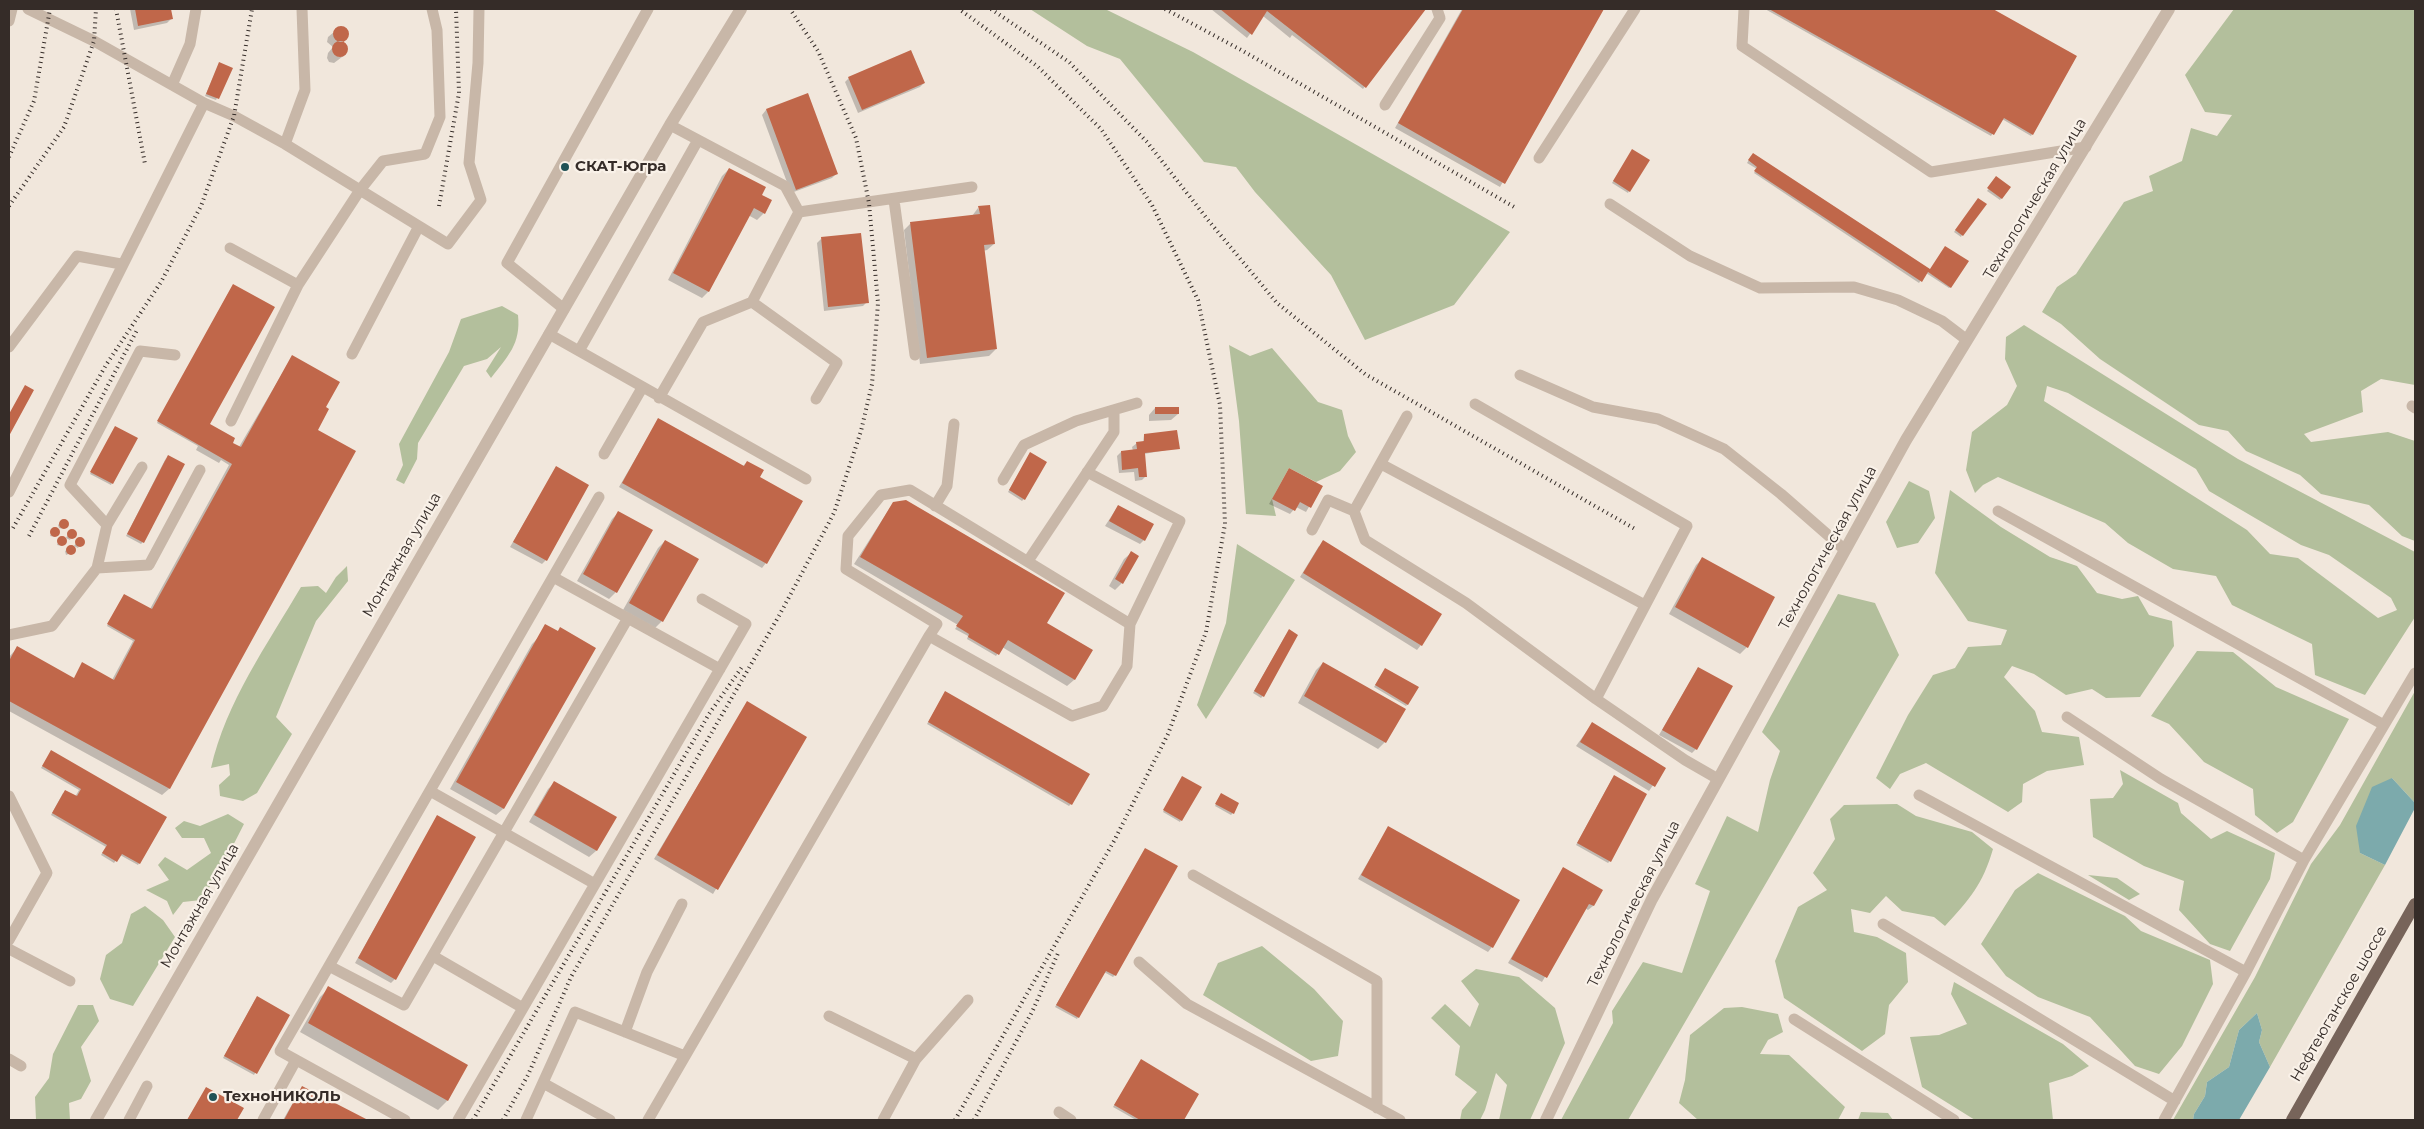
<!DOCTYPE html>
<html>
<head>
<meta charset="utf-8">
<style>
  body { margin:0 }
  #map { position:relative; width:2424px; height:1129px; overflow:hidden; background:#f1e7dc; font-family:Montserrat,sans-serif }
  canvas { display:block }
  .frame { position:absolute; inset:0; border:10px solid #352c28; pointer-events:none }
</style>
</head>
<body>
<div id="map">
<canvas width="2424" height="1129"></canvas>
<div class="frame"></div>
</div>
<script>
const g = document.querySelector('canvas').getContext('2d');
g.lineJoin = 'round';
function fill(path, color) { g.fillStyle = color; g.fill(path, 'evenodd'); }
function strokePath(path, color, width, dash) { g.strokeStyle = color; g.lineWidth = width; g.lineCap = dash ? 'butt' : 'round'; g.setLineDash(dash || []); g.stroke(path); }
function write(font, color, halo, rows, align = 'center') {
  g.font = font + ' Montserrat,sans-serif'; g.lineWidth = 4.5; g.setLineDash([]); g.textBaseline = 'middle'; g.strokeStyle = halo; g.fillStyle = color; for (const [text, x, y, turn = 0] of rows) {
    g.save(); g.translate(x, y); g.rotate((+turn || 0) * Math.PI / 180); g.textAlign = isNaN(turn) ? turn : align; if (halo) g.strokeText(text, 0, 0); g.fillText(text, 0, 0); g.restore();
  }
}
fill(new Path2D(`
  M1030,9H1105L1193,52L1510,232L1454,305L1365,340L1331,275L1255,192L1236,167L1204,162L1120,59L1087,46Z
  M2234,9H2415V385L2381,379L2361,391L2363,412L2304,434L2311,442L2388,432L2415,441V541L2402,536L2369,505L2321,494L2300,475L2246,451L2228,431L2199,425L2100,359L2061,324L2042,312L2057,287L2076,274L2124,202L2153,191L2149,176L2182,161L2191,128L2217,136L2232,115L2205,112L2185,75Z
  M502,306L518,315C521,344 508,356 491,378L486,371L501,347L487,359L464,366L418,443L417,459L404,484L396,480L403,465L399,444L449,352L461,319Z
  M2024,325L2238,459L2415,552V617L2365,695L2315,675L2312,644L2232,605L2216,576L2173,569L2128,543L2105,523L1998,477L1983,485L1975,493L1966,470L1972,432L2007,405L2017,386L2005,359L2006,337ZM2047,386L2068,393L2196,469L2209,491L2301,545L2329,555L2391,598L2397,610L2378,618L2298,558L2270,554L2247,530L2044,401Z
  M1229,345L1250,356L1272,348L1318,402L1342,410L1348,436L1356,452L1340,471L1316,482L1289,468L1272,499L1276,516L1246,514L1239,421Z
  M1909,481L1929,491L1935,518L1918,543L1897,548L1886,522Z
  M1950,490L2001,527L2050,557L2077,566L2097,593L2122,599L2138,596L2149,615L2172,621L2174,646L2140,697L2106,698L2092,689L2066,695L2034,674L2012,666L2004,677L2035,711L2042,732L2079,737L2084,765L2047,771L2023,784L2022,802L2008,812L1926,763L1900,774L1890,789L1876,778L1908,715L1933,675L1955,668L1968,647L2001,645L2007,630L1968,621L1935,573Z
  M1237,544L1295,580L1206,719L1197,705L1226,623Z
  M347,566L348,581L316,621L276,717L292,734L257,793L243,801L220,796L219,785L230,775L229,764L211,768C226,702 267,645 301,587L318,586L326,593L336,577Z
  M1838,594L1875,603L1899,655L1628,1120H1561L1613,1023L1612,1011L1643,962L1682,973L1710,891L1695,884L1727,816L1758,832L1770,780L1780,751L1762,732Z
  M2197,651L2233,652L2276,687L2349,719L2293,822L2277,833L2255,815L2253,789L2204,762L2169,724L2151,716Z
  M2415,691V803L2392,778L2360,853L2385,865L2270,1067L2259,1042L2262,1030L2257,1013L2239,1030L2229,1067L2207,1082L2205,1096L2194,1114L2193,1120H2173L2255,977L2311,864L2340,825Z
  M2120,770L2178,803L2181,813L2211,839L2227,831L2275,853L2270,879L2230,951L2210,944L2179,910L2184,881L2144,866L2093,837L2090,799L2113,798L2123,784Z
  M1897,804L1916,816L1972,832L1993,849C1983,884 1969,900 1945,926L1934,917L1902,911L1886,896L1870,913L1851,909L1854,932L1877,937L1906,953L1908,982L1889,1005L1885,1034L1862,1051L1784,998L1775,961L1798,907L1827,890L1813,873L1835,839L1830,819L1844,805Z
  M228,814L244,824L220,871L201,900L183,902L173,915L167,901L146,890L169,880L158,865L165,857L187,870L211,853L204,838H182L175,828L184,821L200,826Z
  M2038,873L2125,916L2141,931L2210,960L2213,984L2182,1046L2159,1074L2135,1066L2090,1017L2038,997L2006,976L1981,944L2015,890Z
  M2088,875L2117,878L2140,894L2129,900Z
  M145,906L163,920L175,937L133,1006L110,999L100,979L106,955L122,943L131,914Z
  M1262,946L1314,989L1343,1021L1338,1056L1311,1061L1203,995L1218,963Z
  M1476,969L1519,977L1555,1008L1565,1043L1530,1120H1499L1507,1085L1496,1073L1485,1110L1480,1120H1460L1462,1110L1477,1092L1455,1075L1460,1046L1431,1018L1445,1004L1470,1027L1479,1004L1461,981Z
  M1954,982L2063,1044L2089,1066L2072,1076L2049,1083L2053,1120H1975L1922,1087L1910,1037L1939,1035L1967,1024L1951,994Z
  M78,1005H93L99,1021L81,1047L91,1081L81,1099L69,1103L70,1120H36L35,1097L49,1078L53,1054Z
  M1742,1007L1778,1014L1783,1032L1768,1040L1760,1054L1789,1055L1845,1107L1838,1120H1698L1679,1103L1685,1080L1690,1035L1724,1008Z
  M1861,1112L1888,1113L1893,1120H1858Z`), '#b3bf9c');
fill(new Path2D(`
  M2392,778L2415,803V808L2385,865L2360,853L2356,826L2372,787Z
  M2257,1013L2262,1030L2259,1042L2270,1067L2239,1120H2193L2194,1114L2205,1096L2207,1082L2229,1067L2239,1030Z`), '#7caaac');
fill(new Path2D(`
  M130,9H169L171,19L167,23L134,30Z
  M1211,9H1425L1363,89L1292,35L1290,38L1263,16L1247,38Z
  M1462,9H1601L1500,187L1395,128Z
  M1765,9H1990L2076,57L2031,136L2002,119L1991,136Z
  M340,27L345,28L347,33L341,43L347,49L346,54L334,63L329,62L327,58L328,53L333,47L327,42L328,37Z
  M218,66L231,69L216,100L205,96Z
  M849,78L924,83L920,87L858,113L845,82Z
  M807,95L836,174L832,178L791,193L762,115L766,110Z
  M1631,152L1629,191L1628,193L1612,183Z
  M1751,156L1951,287L1949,288L1926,273L1919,283L1754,173L1757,169L1747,163Z
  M729,169L760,195L770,201L764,213L757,220L748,215L708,292L702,298L668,280L722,176Z
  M1995,180L2010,187L2000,200L1987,191Z
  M1977,201L1962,235L1961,237L1954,232Z
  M978,208L994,244L987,250L983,251L996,349L989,356L920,364L904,230L910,224L972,216Z
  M821,239L867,302L863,306L824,311L817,243Z
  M233,285L208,425L229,447H239L292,357L325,408L316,430L354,451L169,789L162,795L9,711V657L17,648L72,678L112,680L133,641L107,626L123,597L150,609L229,465L221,460L219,463L196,450L198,446L157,423Z
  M1155,408L1178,414L1171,420L1149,421V415Z
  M658,420L742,467L747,462L758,478L766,563L762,568L619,487Z
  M114,429L112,483L111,485L90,474Z
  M1144,435L1178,448L1144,454L1146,476L1142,480L1135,481L1134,472L1119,473L1117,456L1121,452L1133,451L1132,447L1137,443H1143Z
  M1029,455L1024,499L1022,501L1008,492Z
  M166,458L143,542L141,544L126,536Z
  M556,468L546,560L542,564L510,547Z
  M1289,469L1321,486L1306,512L1296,507L1290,514L1269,504Z
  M893,503L1045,623L1092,650L1074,680L1067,686L1002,647L996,656L967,639L968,636L955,629L958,625L854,564Z
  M1118,506L1144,540L1140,544L1105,526Z
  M619,512L651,531L616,592L609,599L577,581L612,519Z
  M62,521L67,523L64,529L59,528L58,525Z
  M53,529L58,530L55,537L50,536Z
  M70,531L74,532L70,540L66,538Z
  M60,538L65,540L62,546L57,545Z
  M79,539L82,541L78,548L74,546Z
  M665,541L662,621L655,628L623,610L658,548Z
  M1319,546L1421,645L1417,650L1300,577Z
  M72,547L73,552L66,555L65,551Z
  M1131,553L1122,583L1115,590L1109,586L1124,559Z
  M1702,559L1747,647L1740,654L1669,614L1696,565Z
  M560,629L594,648L503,809L496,815L450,789L532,644L537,639L557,632Z
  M1287,633L1263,696L1261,698L1253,693Z
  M1323,663L1385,742L1378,749L1298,703L1316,670Z
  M1698,668L1696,749L1692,753L1659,735Z
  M1384,671L1408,704L1406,706L1374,687Z
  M944,694L1071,804L1069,806L927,724Z
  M747,703L806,737L713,894L654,859Z
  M1592,724L1665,768L1649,791L1576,746Z
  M50,754L166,818L138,865L120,855L114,863L101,855L106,847L51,815L63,793L75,797L79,790L41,768Z
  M1181,779V820L1180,822L1163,812Z
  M1612,779L1610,861L1608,863L1576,845Z
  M555,782L615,818L596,851L589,857L529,822L548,789Z
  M1220,797L1233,813L1231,815L1215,806Z
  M437,817L395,979L391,983L355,963Z
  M1388,828L1492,947L1488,952L1358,879Z
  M1145,849L1115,975L1113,977L1104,972L1077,1019L1055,1007Z
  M1563,869L1601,890L1593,906L1588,910L1585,908L1542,982L1508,963Z
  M329,988L467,1065L447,1101L438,1110L300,1032L320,997Z
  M255,1000L288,1015L254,1075L223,1058Z
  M1140,1063L1198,1094L1182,1120H1136L1113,1107Z
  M302,1087L365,1120H283Z
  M207,1088L242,1108L236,1120H187Z`), '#0003');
fill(new Path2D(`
  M135,9H171L173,19L138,26Z
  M1220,9H1426L1366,88L1267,11L1252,35Z
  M1463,9H1604L1505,184L1398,123Z
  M1769,9H1993L2077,56L2033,135L2004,118L1994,135Z
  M333 34a8 8 0 1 1 16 0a8 8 0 1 1-16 0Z
  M332 49a8 8 0 1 1 16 0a8 8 0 1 1-16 0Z
  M911,50L925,83L862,110L848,77Z
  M219,62L233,68L219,99L206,94Z
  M808,93L838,174L796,190L766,109Z
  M1632,149L1650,160L1630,192L1613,181Z
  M1753,153L1930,269L1945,246L1969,261L1951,288L1928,272L1922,282L1754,171L1757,167L1748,160Z
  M729,168L766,187L762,195L772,200L765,214L754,208L709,292L673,273Z
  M1996,176L2011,187L2002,199L1987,188Z
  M1978,198L1987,204L1963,236L1955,230Z
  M990,205L995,244L984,245L997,349L927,358L910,222L980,214L978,206Z
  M861,233L869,303L828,307L821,237Z
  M233,284L275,307L210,424L235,438L233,443L241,447L292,355L340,382L326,407L329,409L318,430L356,451L170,789L9,701V661L17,646L74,678L82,662L114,680L135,640L107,624L124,594L152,609L232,464L157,421Z
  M25,385L34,390L9,436V414Z
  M1155,407H1179V414H1155Z
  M658,418L744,466L747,461L764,470L760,477L803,501L767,564L622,483Z
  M115,426L138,438L113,484L90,472Z
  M1177,430L1180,449L1145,453L1147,477H1139L1138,468L1122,470L1121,451L1137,449L1136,442L1144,441V434Z
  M1030,452L1047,462L1025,500L1009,490Z
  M168,455L185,464L144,543L127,534Z
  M556,466L589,485L547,561L513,542Z
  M1289,468L1323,486L1311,508L1300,502L1295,511L1272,499Z
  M906,500L1065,593L1047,623L1093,650L1075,680L1008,640L999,655L968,637L969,634L956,626L963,616L860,557L893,502Z
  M1118,505L1154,524L1145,541L1109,521Z
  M618,511L653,530L617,593L583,574Z
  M59 524a5 5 0 1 1 10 0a5 5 0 1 1-10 0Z
  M50 532a5 5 0 1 1 10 0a5 5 0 1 1-10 0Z
  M67 534a5 5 0 1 1 10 0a5 5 0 1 1-10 0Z
  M57 541a5 5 0 1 1 10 0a5 5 0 1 1-10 0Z
  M75 542a5 5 0 1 1 10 0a5 5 0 1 1-10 0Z
  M665,540L699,559L663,622L629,603Z
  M1323,540L1442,614L1422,646L1303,573Z
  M66 550a5 5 0 1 1 10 0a5 5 0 1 1-10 0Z
  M1131,551L1139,556L1123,584L1115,579Z
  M1702,557L1775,597L1748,648L1675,607Z
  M545,624L558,631L560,627L596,648L504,809L456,782Z
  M1289,629L1298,635L1264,697L1254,691Z
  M1323,662L1406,709L1386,743L1304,696Z
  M1698,667L1733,686L1697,750L1662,730Z
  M1385,668L1419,687L1408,705L1375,685Z
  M945,691L1090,774L1072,805L928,722Z
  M747,701L807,737L718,890L657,855Z
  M1592,722L1666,768L1655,787L1580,742Z
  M51,750L167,817L140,864L122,854L117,862L102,853L107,845L52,813L65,790L77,796L81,789L42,766Z
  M1614,775L1647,794L1611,862L1577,843Z
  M1182,776L1202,787L1182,821L1163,810Z
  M554,781L617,817L597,851L534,815Z
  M1221,793L1239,803L1234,814L1215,804Z
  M437,815L476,837L396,980L358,958Z
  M1388,826L1520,900L1493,948L1361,875Z
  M1145,848L1178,866L1116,976L1106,971L1079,1018L1056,1005Z
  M1563,867L1603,890L1594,906L1589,904L1547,978L1511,959Z
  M328,986L468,1065L448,1101L308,1023Z
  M257,996L290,1015L257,1074L224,1056Z
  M1141,1059L1199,1094L1184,1120H1140L1114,1105Z
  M302,1086L368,1120H284Z
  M206,1087L244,1108L237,1120H187Z`), '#c0674a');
strokePath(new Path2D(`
  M28,9L94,41L204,103L234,116L285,144L448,244L481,200L469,163L478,63L479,9
  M1744,9L1742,46L1931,172L2086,147
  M9,21L12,9
  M172,85L190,44L196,9
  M1385,105L1440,18L1437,9
  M670,125L785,186L799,212
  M285,144L305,90L302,9
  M1539,158L1635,9
  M894,200L915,355
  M1610,204L1690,256L1760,288L1854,287L1898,300L1942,321L1967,340
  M799,212L972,187
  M230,248L298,285
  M752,302L837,363L816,399
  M564,309L507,263L648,9
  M549,334L806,479
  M9,347L77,256L121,264
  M579,351L698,140
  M352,354L419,226
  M1520,375L1593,407L1658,419L1724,449L1781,494L1845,550
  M659,398L703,322L752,302L799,212
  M1475,404L1687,526L1596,699
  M2412,406L2415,408
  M1407,416L1354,511L1365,540L1466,603L1596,699L1685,760L1718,779
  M231,421L298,285L360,190L383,161L425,154L440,117L437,30L432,9
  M604,454L642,388
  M1381,464L1645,605
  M1087,472L1180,521L1130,624
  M1003,480L1024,445L1076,421L1137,403
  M9,492L204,103
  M935,506L947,486L954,424
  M1998,511L2384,725
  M107,525L70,485L140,351L175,355
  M1312,530L1328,500L1354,511
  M1028,561L1114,432V410
  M97,568L149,565L200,470
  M553,577L720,669
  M9,635L52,626L97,568L107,525L142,467
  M2067,717L2161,779L2304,860
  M430,791L595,884
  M1919,795L2246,972
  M9,796L47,873L9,940
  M1193,875L1377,981V1108
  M1883,924L2175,1101
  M9,949L70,981
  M433,956L523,1008
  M1139,962L1187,1004L1400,1120
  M329,966L404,1005L628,618
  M829,1016L916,1059
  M1794,1019L1954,1120
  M625,1032L647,972L682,904
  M9,1059L21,1066
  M543,1083L610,1120
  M1059,1112L1071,1120
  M129,1120L147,1086
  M263,1120L296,1060
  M405,1120L280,1051L599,497
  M458,1120L746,624L702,599
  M526,1120L575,1012L685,1056
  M648,1120L929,636L937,624L846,569L848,536L881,495L910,490L1130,624L1127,666L1103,706L1072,716L929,636
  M883,1120L916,1059L968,1000
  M2164,1120L2246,972L2304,860L2415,673`), '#c8b7a8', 11);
strokePath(new Path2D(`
  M1546,1120L1652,899L1906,440L2169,9`), '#c8b7a8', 12);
strokePath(new Path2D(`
  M96,1120L670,125L741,9`), '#c8b7a8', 12);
strokePath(new Path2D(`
  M2292,1120L2415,904`), '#77645a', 12);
strokePath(new Path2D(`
  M116,9L145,164
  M991,9L1069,62L1147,142L1208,220L1277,303L1365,374L1635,529
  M1165,9L1243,51L1516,208
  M9,157L34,101L50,9
  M9,206L64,127L94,41L96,9
  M439,206L459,93L456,9
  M13,528L106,365L161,282L201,206L234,116L252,9
  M29,536L137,330
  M473,1120L709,714L742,667
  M503,1120L528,1075L571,977L780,614L834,513L861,431L872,384L878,303L869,203L856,138L818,51L790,9
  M955,1120L1114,841L1168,734L1206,632L1225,524L1220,405L1198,300L1152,205L1101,129L1037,66L959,9
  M974,1120L1033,1010L1059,951`), '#352c28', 4, [1, 4]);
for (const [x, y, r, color] of [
  [565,167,5,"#205155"],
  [213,1097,5,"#205155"]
]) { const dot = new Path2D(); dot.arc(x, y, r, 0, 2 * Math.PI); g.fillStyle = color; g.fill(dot); strokePath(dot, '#f9f1e8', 2); }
write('bold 15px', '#352c28', '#f9f1e8', [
  ["СКАТ-Югра",575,167],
  ["ТехноНИКОЛЬ",223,1097]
], 'left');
write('15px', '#352c28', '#f9f1e8', [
  ["Технологическая улица",2035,199,-59],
  ["Технологическая улица",1828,548,-61],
  ["Монтажная улица",402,555,-60],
  ["Технологическая улица",1634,904,-63],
  ["Монтажная улица",200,906,-60],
  ["Нефтеюганское шоссе",2339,1004,-60]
]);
</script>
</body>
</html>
